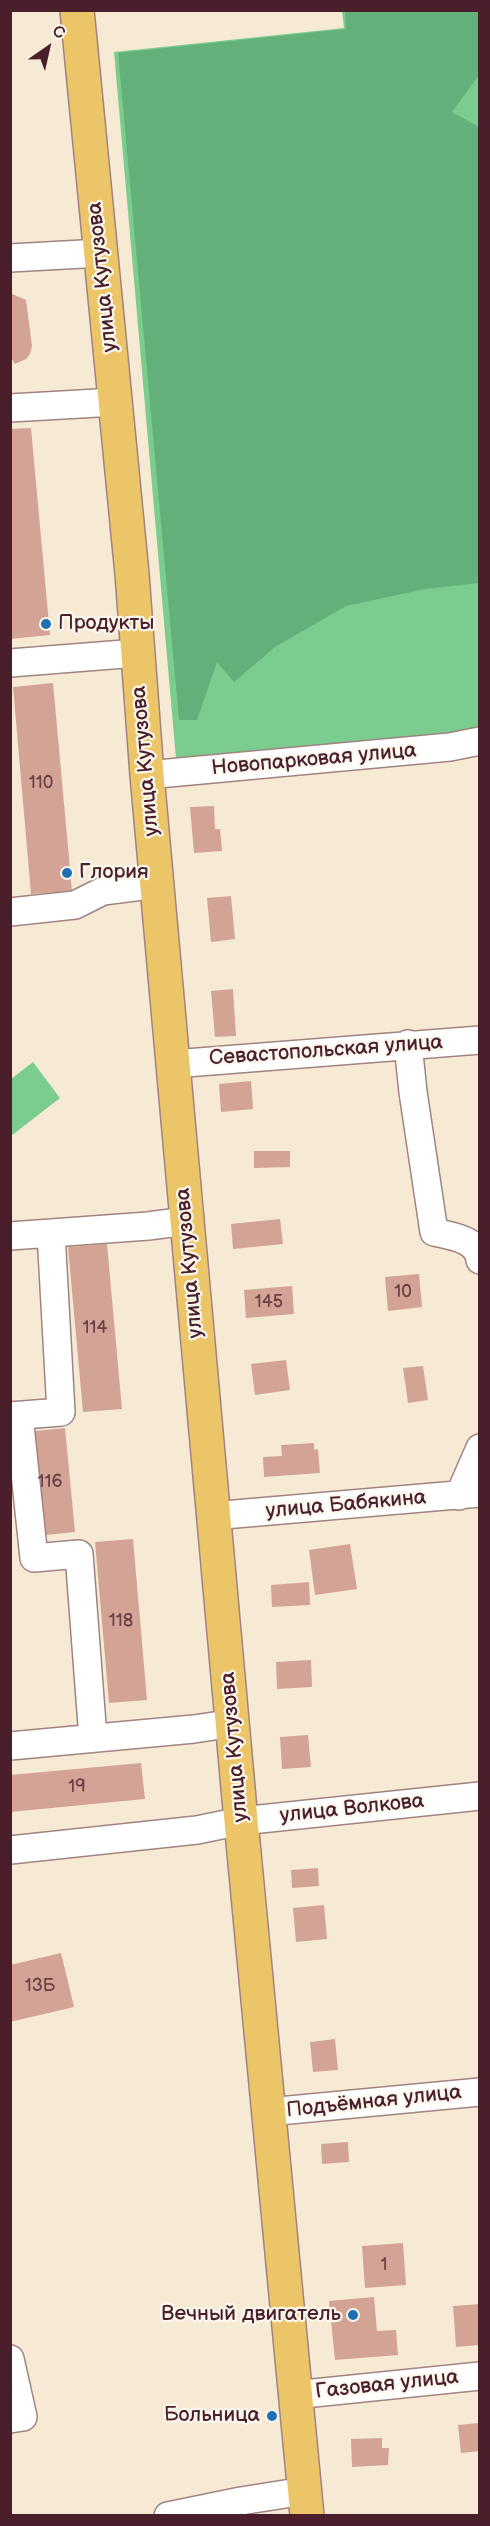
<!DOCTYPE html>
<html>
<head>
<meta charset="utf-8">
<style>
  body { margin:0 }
  #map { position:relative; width:490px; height:2526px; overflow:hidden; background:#f7ead5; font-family:"Balsamiq Sans",sans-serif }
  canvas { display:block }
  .frame { position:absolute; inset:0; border:12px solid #4a1f2b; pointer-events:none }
  .north { position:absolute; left:18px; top:18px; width:60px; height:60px; -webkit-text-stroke:4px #fbf7ec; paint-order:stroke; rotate:34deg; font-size:16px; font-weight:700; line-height:24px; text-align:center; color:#4a1f2b }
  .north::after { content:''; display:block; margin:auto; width:21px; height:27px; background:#4a1f2b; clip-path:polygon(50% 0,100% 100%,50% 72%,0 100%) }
</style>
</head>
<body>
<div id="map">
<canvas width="490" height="2526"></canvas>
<div class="frame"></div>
<div class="north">С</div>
</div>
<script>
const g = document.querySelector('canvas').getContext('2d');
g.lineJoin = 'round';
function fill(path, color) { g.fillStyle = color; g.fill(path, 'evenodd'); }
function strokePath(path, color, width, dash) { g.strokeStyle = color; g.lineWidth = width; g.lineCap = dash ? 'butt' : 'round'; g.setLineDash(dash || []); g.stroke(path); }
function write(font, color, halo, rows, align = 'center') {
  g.font = font + ' "Balsamiq Sans",sans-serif'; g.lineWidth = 4.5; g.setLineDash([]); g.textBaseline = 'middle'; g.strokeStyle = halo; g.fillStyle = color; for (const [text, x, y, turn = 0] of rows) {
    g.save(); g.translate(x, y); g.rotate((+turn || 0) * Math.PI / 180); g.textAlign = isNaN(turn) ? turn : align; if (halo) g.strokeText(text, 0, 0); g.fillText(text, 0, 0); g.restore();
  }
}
fill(new Path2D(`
  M342,11H479V731L455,736L176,759L114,52L344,28Z
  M33,1062L60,1098L11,1136V1079Z`), '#7acd8f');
fill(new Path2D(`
  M345,11H479V75L452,112L479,127V583L425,589L346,606L275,647L234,682L217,662L197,720H179L118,53L346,29Z`), '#63b07a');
fill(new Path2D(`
  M10,293L26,300L32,346L30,354L26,359L15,364L10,356Z
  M31,428L50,635L10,639V429Z
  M53,683L72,891L31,894L13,687Z
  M214,806L215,829H220L222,851L194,853L190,807Z
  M231,896L235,939L211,942L207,898Z
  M233,989L236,1036L215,1037L211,991Z
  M251,1081L253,1109L221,1112L219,1084Z
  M254,1151H290V1167L254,1168Z
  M280,1219L283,1244L233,1249L231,1224Z
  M107,1244L122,1409L83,1412L68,1247Z
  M419,1274L422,1307L388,1311L385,1277Z
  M292,1286L294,1314L246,1318L244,1290Z
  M286,1360L290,1390L255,1395L251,1364Z
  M423,1366L428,1400L408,1403L403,1368Z
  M65,1428L75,1532L36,1536L26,1432Z
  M314,1443V1450L318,1449L320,1473L264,1477L263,1457L282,1456L281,1445Z
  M133,1539L147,1700L109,1703L95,1542Z
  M350,1544L357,1589L315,1595L309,1550Z
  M309,1582L310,1605L272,1607L271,1585Z
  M311,1660L312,1687L277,1689L276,1662Z
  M308,1735L311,1767L282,1769L280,1737Z
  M141,1763L145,1799L10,1812V1775Z
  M318,1868L319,1886L292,1888L291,1870Z
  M324,1905L327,1939L296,1942L293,1908Z
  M61,1953L74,2007L10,2022V1965Z
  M335,2039L338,2070L313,2072L310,2042Z
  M348,2142L349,2162L322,2164L321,2144Z
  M403,2243L406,2285L365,2288L362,2246Z
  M374,2297L377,2331L396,2330L398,2355L335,2360L329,2301Z
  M480,2304V2345L456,2347L453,2306Z
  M480,2423V2451L461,2453L458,2425Z
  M382,2438V2448H389L388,2465L352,2467L351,2439Z`), '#d3a495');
const minor = new Path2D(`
  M10,258L101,253
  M10,408L115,402
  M10,663L137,653
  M147,775L450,747L480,741
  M10,912L75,905L103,891L158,884
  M408,1044L413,1092L434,1232C451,1236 478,1239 480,1260
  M173,1064L480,1040
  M10,1236L148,1226L187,1221
  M10,1416L61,1412L51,1233
  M19,1416L34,1558L79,1554L93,1738
  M459,1496L480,1448
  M212,1516L480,1493
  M10,1746L194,1729L234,1723
  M10,1850L197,1830L241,1821L480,1796
  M268,2112L480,2092
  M10,2359L23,2417L10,2419
  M294,2395L480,2376
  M168,2516L241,2501L304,2491`);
const major = new Path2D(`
  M77,10L132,574L147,775L241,1821L307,2516`);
strokePath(minor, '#a08480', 30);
strokePath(major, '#a08480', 36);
strokePath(minor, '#fff', 27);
strokePath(major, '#edc569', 33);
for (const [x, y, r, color] of [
  [46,624,6,"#1f6fb2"],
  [67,873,6,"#1f6fb2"],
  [353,2315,6,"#1f6fb2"],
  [272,2416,6,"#1f6fb2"]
]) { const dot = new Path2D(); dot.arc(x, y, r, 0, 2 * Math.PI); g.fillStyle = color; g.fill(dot); strokePath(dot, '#fbf7ec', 2); }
write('18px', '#6c4046', null, [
  ["110",41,783],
  ["10",403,1292],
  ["145",269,1302],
  ["114",95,1328],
  ["116",50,1482],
  ["118",121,1621],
  ["19",77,1787],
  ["13Б",40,1986],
  ["1",384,2265]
]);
write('21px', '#4a1f2b', '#fbf7ec', [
  ["улица Кутузова",103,277,-96],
  ["Новопарковая улица",314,760,-5],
  ["улица Кутузова",146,761,-95],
  ["Севастопольская улица",326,1051,-4],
  ["улица Кутузова",190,1263,-95],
  ["улица Бабякина",346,1505,-5],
  ["улица Кутузова",235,1747,-95],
  ["улица Волкова",352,1809,-6],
  ["Подъёмная улица",374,2102,-6],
  ["Газовая улица",387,2385,-6]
]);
write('21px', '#4a1f2b', '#fbf7ec', [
  ["Продукты",58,624],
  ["Глория",79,873],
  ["Вечный двигатель",341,2315,"right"],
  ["Больница",260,2416,"right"]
], 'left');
</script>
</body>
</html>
